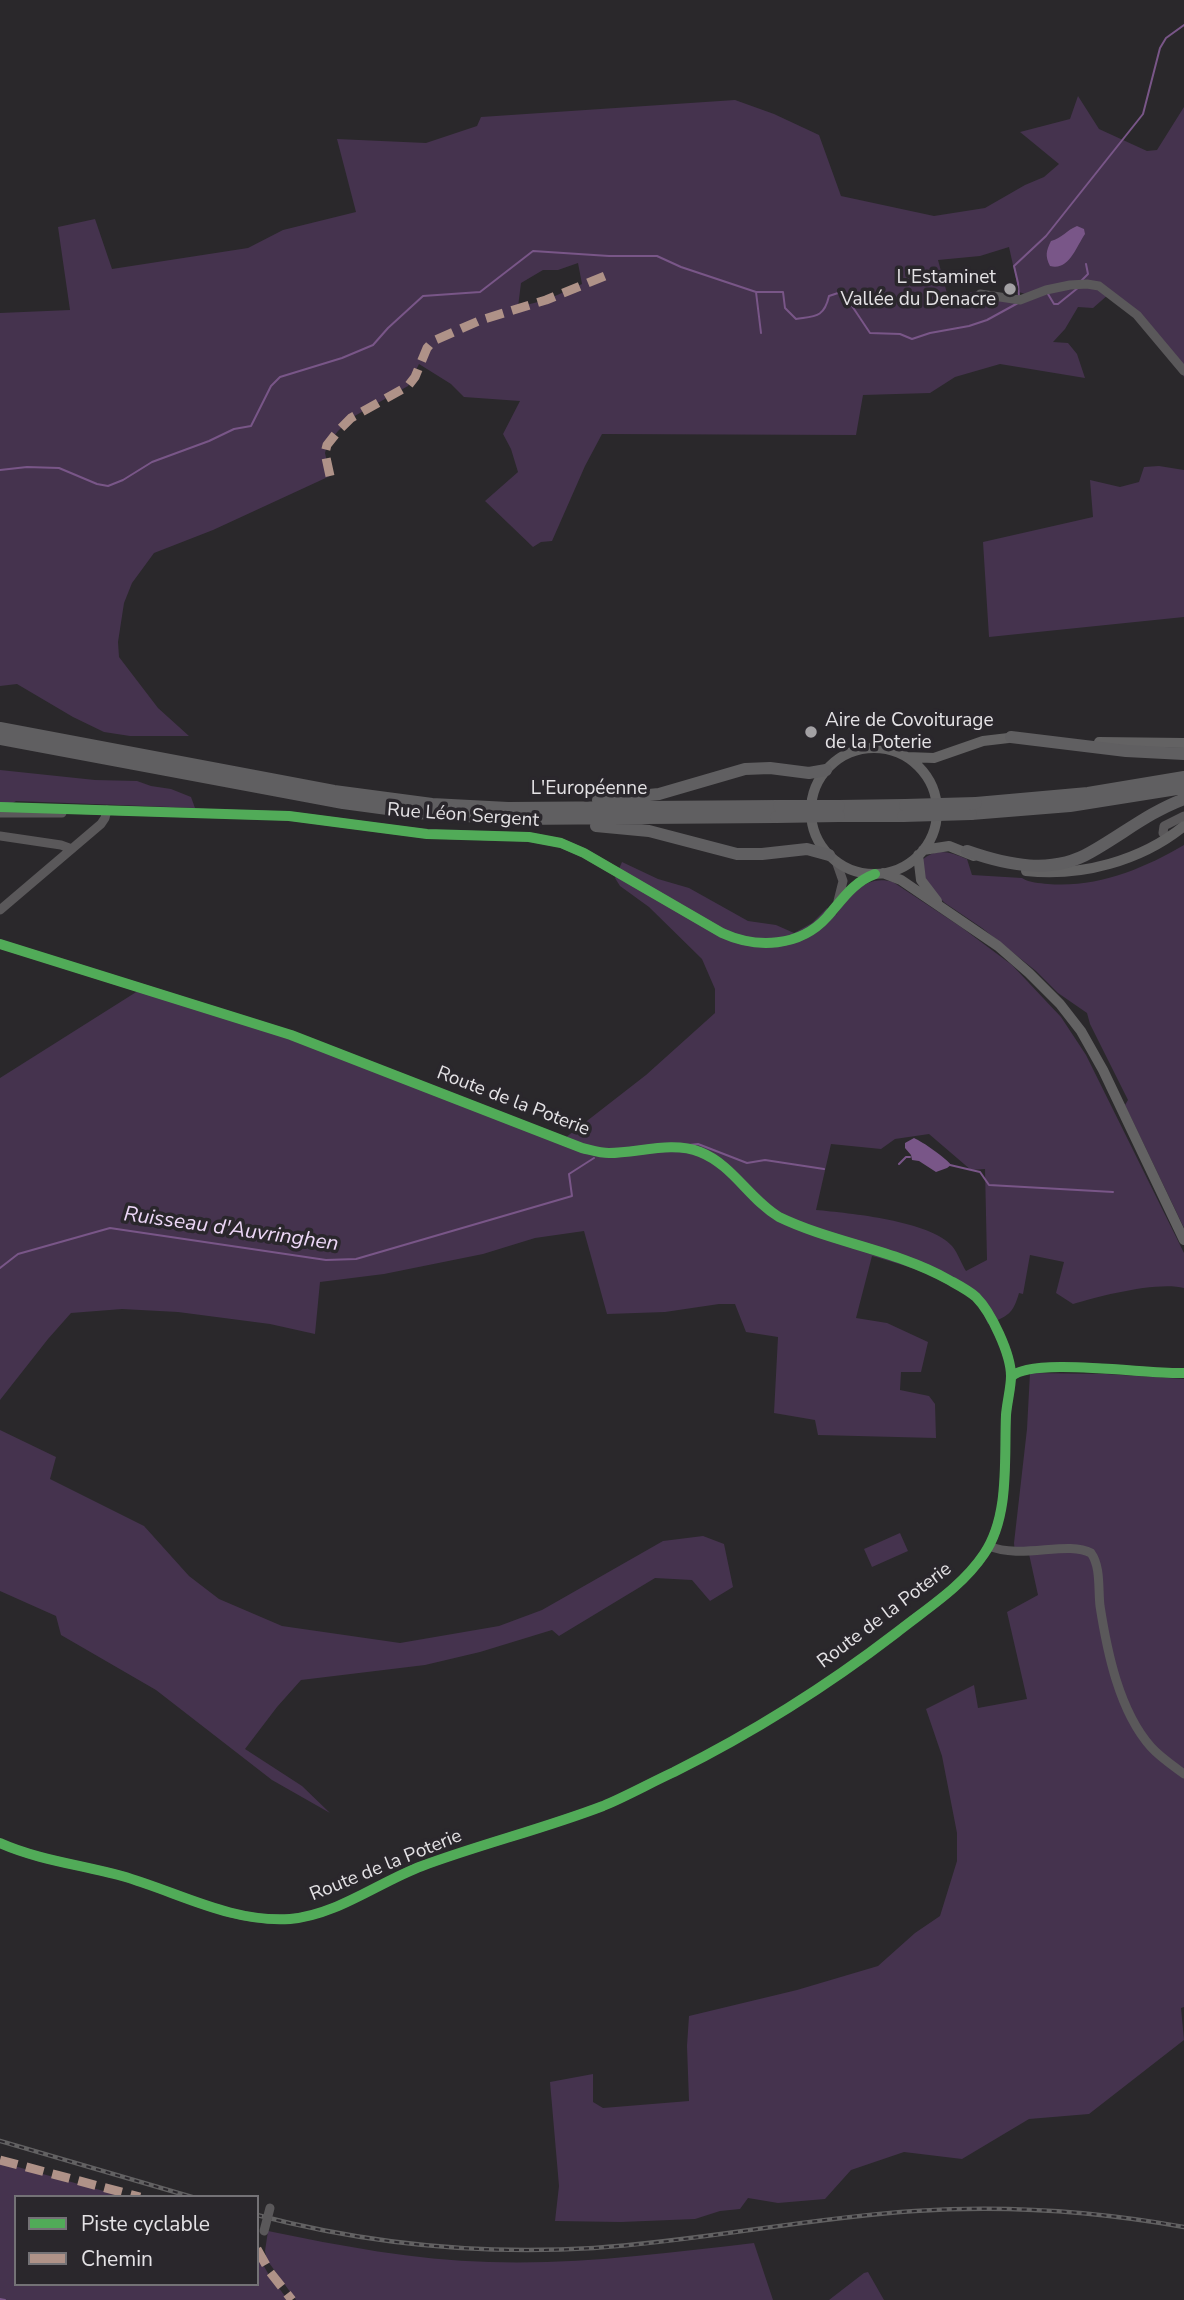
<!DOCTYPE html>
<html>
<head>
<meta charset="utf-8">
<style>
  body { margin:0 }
  #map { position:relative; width:1184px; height:2300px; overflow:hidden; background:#2a282b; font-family:"Nunito Sans",sans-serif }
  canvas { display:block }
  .legend { position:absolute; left:14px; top:2195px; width:245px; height:91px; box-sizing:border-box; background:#2a272c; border:2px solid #747276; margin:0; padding:9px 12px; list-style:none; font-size:21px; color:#e4e2e5 }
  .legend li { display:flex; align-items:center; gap:14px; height:35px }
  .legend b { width:35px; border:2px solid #747276 }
</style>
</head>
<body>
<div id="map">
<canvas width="1184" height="2300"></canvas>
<ul class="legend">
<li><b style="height:9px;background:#51ab58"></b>Piste cyclable</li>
<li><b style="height:9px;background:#af9288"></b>Chemin</li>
</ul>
</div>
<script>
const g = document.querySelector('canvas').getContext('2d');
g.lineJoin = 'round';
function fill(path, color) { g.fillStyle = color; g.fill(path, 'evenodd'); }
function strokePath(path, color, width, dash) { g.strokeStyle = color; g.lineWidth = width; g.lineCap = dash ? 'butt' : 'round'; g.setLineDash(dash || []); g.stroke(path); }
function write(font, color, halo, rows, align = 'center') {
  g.font = font + ' "Nunito Sans",sans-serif'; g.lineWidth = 7; g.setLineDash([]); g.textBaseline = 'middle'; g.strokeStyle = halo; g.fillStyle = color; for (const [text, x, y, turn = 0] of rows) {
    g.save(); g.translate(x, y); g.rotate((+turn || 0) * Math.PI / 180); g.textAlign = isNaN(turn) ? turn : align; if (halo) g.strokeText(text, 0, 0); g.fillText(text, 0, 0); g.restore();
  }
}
fill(new Path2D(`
  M1078,96L1099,129L1147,151L1157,150L1184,107V377L1170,352L1109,294L1093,308L1078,307L1065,329L1053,342L1068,343L1077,354L1085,378L1000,364L955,377L930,393L863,395L856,435L602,434L585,466L552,541L541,542L533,547L485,501L518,472L511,449L503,434L520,401L464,397L451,384L419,364L408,386L351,418L338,431L327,445L325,453L330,476L213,530L154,553L132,583L124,603L118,642L119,657L158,708L189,736H130L104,732L73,717L17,684L0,686V313L70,310L58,227L95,219L112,269L248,248L283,230L356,212L337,139L426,143L477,126L481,117L735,100L774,114L819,135L841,196L934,216L985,208L1025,185L1044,177L1059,164L1020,132L1070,119ZM1009,247L1019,292L1025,294L1015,297L978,291L948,297L938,260L980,256ZM578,263L582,284L546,300L518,307L521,283L543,270H558Z
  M1159,466L1184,470V617L989,637L983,542L1093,517L1090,480L1120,487L1139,482L1144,467Z
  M0,770L95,780L137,781L151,786L171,789L191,797L195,808L16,801L11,804L0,803Z
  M1184,845V1228L1125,1105L1128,1100L1090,1024L1087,1013L1058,993L1036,971L982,928L945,903L931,890L923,875L922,860C937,847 950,852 967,859L972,875L1022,878C1030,883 1039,883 1048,884C1097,888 1143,869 1184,845Z
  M622,862L658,879L689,888L748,921L776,925L794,933L812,923L827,908L836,915C850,894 867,874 893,882L961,927L1012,965L1061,1017L1086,1055L1184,1253V1288C1158,1281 1099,1296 1073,1304L1056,1293L1064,1262L1030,1255L1023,1294L1019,1293C1013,1314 1008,1316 988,1324C985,1317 982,1309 978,1304C959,1281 901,1264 872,1256L856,1318L887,1323L928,1342L921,1372H901L900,1390L929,1396L935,1404L936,1438L818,1435L815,1420L774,1413L778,1337L746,1332L735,1304H719L665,1312L607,1314L584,1231L535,1238L483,1254L384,1274L320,1282L315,1334L270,1324L178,1312L122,1309L71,1313L48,1339L0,1400V1078L141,989L291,1035L565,1138L646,1075L715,1013V989L702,959L649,907L620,886L615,878ZM929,1134L971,1170L985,1169L987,1260L966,1271C961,1263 958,1253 952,1246C931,1221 849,1213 816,1210L831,1144L881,1149L895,1139Z
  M1030,1373L1106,1374L1184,1379V2007L1181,2008L1184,2040L1089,2114L1029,2119L962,2159L904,2152L851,2170L825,2199L778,2203L748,2198L740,2209L720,2211L695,2219L621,2222L555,2221L559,2186L550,2082L593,2074V2102L603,2108L689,2101L687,2046L689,2016L797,1990L878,1966L915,1933L940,1916L957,1861V1833L942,1756L926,1709L974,1685L978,1708L1027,1699L1007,1612L1038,1595L1029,1554H1015L1014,1543L1027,1429Z
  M0,1430L56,1457L50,1479L144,1526L189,1576L219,1599L282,1626L400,1643L499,1626L542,1610L663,1541L703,1536L724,1544L733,1587L710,1601L692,1580L655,1578L559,1636L552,1630L480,1652L425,1665L301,1680L277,1707L245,1749L302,1786L330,1813L272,1780L156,1690L61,1635L56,1616L0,1591Z
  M900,1533L908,1551L872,1567L864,1549Z
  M0,2162L125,2197H16V2284H257V2254L269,2275L288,2300H0Z
  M268,2231C341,2246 414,2260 489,2262C577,2265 667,2253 754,2243L773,2300H296L267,2260L265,2251Z
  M868,2272L884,2300H829L864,2273Z`), '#45334e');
fill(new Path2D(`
  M1077,226L1084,229L1085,234C1076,247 1069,271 1050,266C1045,256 1046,251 1051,241C1062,238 1067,230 1077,226Z
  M914,1138C923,1142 946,1158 951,1165L947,1168L936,1172L919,1161L912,1160L911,1155L905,1148V1143Z`), '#795688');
strokePath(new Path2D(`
  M1081,281L1088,274L1086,264
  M756,292L761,333
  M1048,294L1054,304H1058L1079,287
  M1019,297L1018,283L1014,266L1046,236L1143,114L1160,48L1166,38L1184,25
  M0,470L27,467L59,468L97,484L108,486L123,480L152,462L209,441L234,429L251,426L271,386L280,377L342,358L373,345L388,328L423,296L480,292L533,251L609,256H657L681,267L756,292H783L785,308L796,319C815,316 824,318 829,296L838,293L848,300L870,333L900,334L912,339L930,333L969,326L987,320L1018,303
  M689,1145L698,1144L747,1163L765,1160L824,1169
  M899,1164L906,1157H910
  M950,1165L980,1172L989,1185L1113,1192
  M0,1268L18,1254L110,1228L326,1260L356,1259L572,1196L569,1174L594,1158
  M0,2299L5,2300`), '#795688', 2);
strokePath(new Path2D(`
  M980,294L1020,300L1046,290L1070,285L1087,284L1099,286L1137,315L1184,371
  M0,807L289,816L427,834L529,837L561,843L584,853L722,933C757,949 800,947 827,917C842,900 853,882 875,874
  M0,813H62
  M0,836L61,845L72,849
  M1168,838L1163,833L1164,826L1184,816
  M836,861L843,881L838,901
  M0,910L101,824L105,818L107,810
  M0,944L291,1035L582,1148C591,1150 600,1153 609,1153C638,1153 672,1141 700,1152C733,1165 749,1199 779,1217C833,1243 896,1250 949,1280C958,1285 968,1290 976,1297C991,1312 1011,1354 1011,1376C1011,1388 1007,1402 1006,1415C1004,1459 1010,1516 984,1554C962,1587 926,1609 896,1633C827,1686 752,1733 674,1772C650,1783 627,1796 603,1806C543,1829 481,1844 422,1866C379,1882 337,1915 290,1919C231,1923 178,1892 122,1876C82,1865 38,1860 0,1843
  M1011,1377C1031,1356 1152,1375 1184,1373
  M989,1546C1021,1560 1068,1540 1091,1553C1101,1567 1098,1589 1100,1606C1107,1651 1119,1711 1151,1747C1160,1757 1172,1765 1184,1774`), '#5a585a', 9);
strokePath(new Path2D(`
  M1099,742L1184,743
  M811 811a63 63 0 1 1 126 0a63 63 0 1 1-126 0Z
  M907,757L934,758L983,741L1017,737
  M923,850L949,846L974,856
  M918,855L921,880L937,901
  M1026,871C1081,877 1141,861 1184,826
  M883,873L901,880L998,946L1029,973L1060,1004L1081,1031L1103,1070L1184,1240`), '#636263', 10);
strokePath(new Path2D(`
  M0,728L334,791L432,804L508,808L779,806
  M1011,737L1126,751L1184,754
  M0,739L343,803L417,813L513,819L776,817
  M598,800L659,794L745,769L770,768L809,773L826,770
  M976,803L1088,793L1184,777
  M839,806L905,805
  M971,814L1070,806L1184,788
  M839,816H903
  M596,826L649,831L737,854H762L807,849L829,855
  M967,851C1007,865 1052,875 1091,852C1123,834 1149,812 1184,799`), '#605f61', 12);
const rail = new Path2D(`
  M0,2141L192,2197
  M257,2215C367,2244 480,2255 594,2248C701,2241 807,2218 915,2211C1005,2205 1095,2211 1184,2227`);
strokePath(rail, '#626162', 4.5);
strokePath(rail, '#2a272c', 2, [5]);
strokePath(new Path2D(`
  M264,2231L270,2208`), '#5a585a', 9);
strokePath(new Path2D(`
  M905,805L976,803
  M779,806H839
  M903,816L971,814
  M776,817L839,816`), '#605f61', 12);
strokePath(new Path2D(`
  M330,476L325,453L327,445L338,431L351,418L408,386L415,377L427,348L433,341L481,320L546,300L605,276
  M0,2160L140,2197
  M257,2249L270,2272L292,2300`), '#af9288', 9, [18, 9]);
strokePath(new Path2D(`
  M0,807L289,816L427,834L529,837L561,843L584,853L722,933C757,949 800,947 827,917C842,900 853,882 875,874
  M0,944L291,1035L582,1148C591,1150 600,1153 609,1153C638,1153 672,1141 700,1152C733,1165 749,1199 779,1217C833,1243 896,1250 949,1280C958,1285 968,1290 976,1297C991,1312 1011,1354 1011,1376C1011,1388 1007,1402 1006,1415C1004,1459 1010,1516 984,1554C962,1587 926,1609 896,1633C827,1686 752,1733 674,1772C650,1783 627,1796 603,1806C543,1829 481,1844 422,1866C379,1882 337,1915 290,1919C231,1923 178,1892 122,1876C82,1865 38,1860 0,1843
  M1011,1377C1031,1356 1152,1375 1184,1373`), '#51ab58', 10);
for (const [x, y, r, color] of [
  [1010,289,7,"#a3a1a4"],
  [811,732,7,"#a3a1a4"]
]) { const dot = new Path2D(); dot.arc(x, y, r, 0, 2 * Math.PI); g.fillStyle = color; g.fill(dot); strokePath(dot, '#2a272c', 2.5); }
write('19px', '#e4e2e5', '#2a272c', [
  ["L'Estaminet",996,278],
  ["Vallée du Denacre",996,300],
  ["Aire de Covoiturage",825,721,"left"],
  ["de la Poterie",825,743,"left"]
], 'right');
write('19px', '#e4e2e5', '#2a272c', [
  ["L'Européenne",589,789],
  ["Rue Léon Sergent",463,816,4],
  ["Route de la Poterie",513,1102,21],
  ["Route de la Poterie",885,1616,-37],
  ["Route de la Poterie",386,1866,-22]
]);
write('italic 21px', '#edd7f7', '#2a272c', [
  ["Ruisseau d'Auvringhen",231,1230,8]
]);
</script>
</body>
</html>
